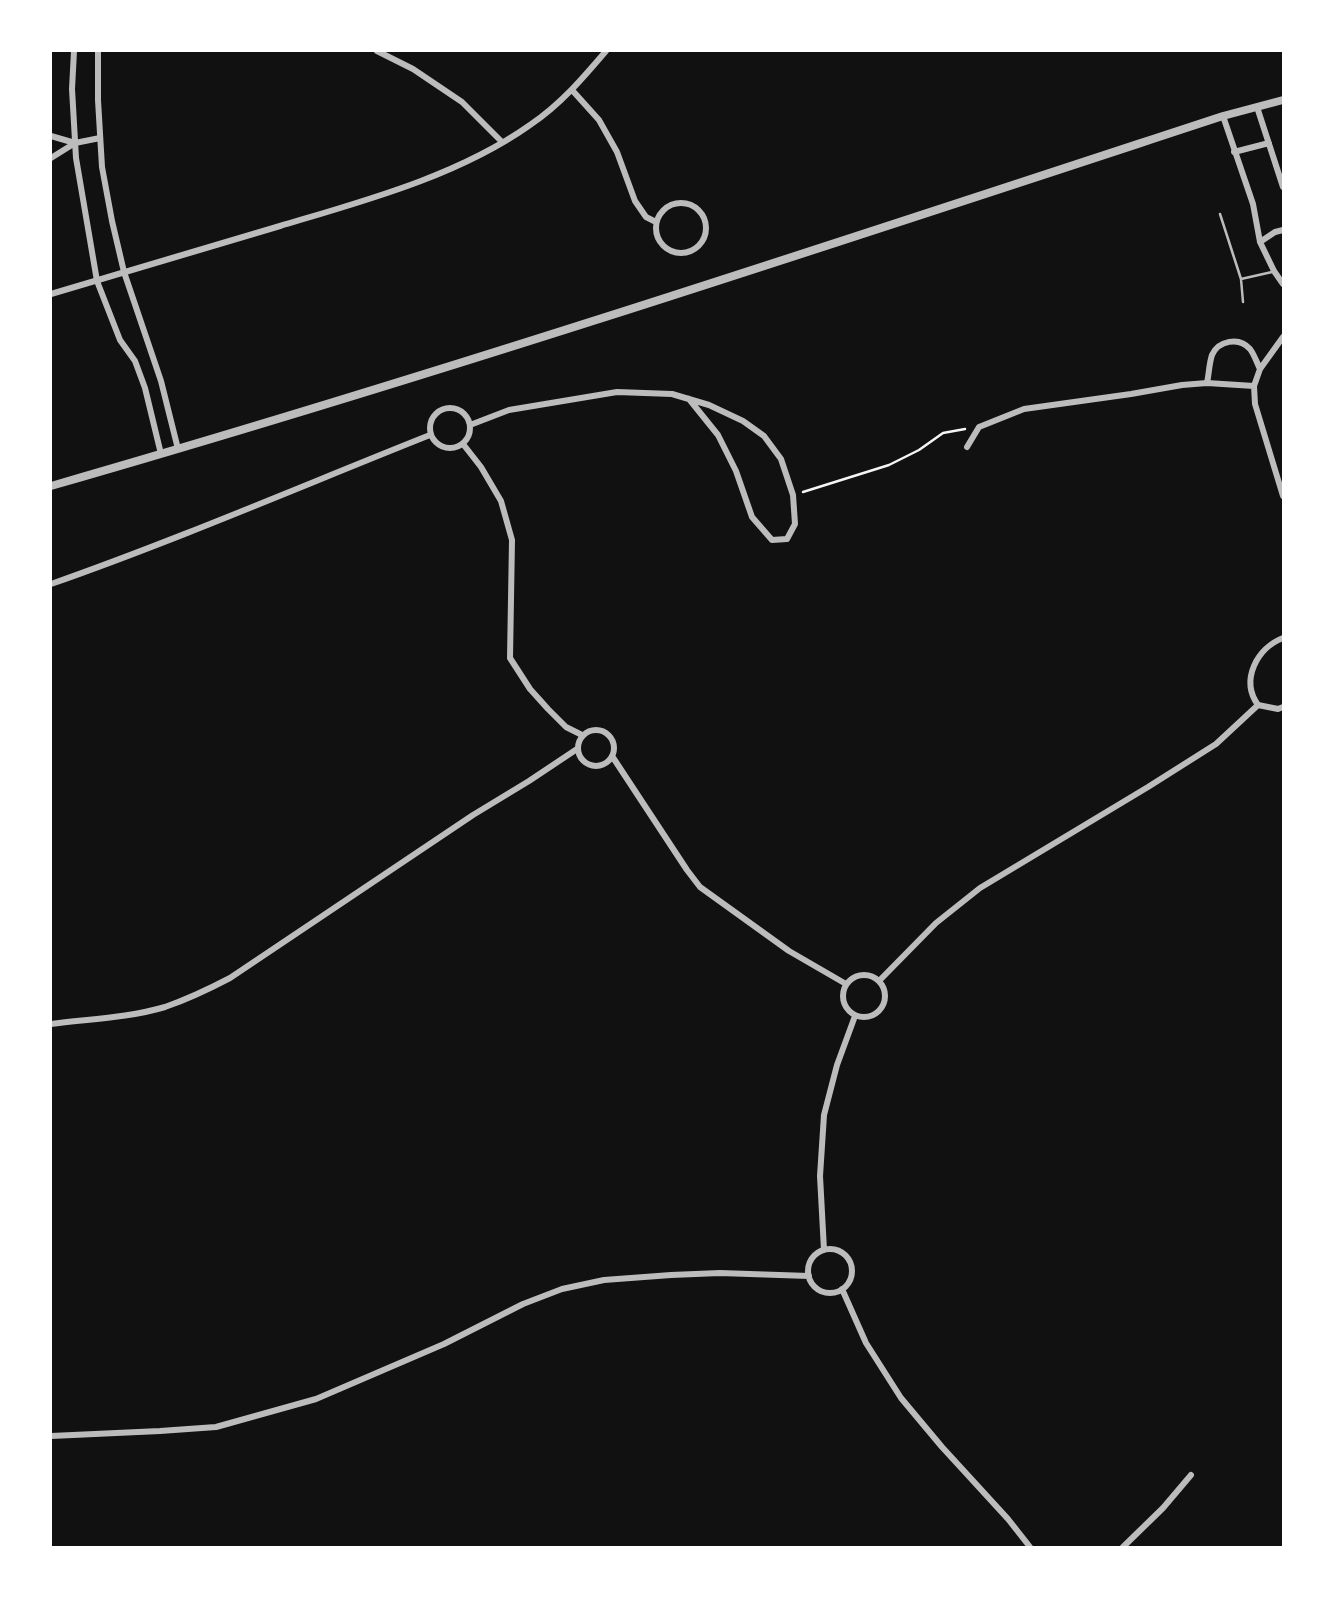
<!DOCTYPE html>
<html>
<head>
<meta charset="utf-8">
<style>
  body { margin:0 }
  #map { position:relative; width:1334px; height:1598px; overflow:hidden; background:#111; font-family:Inter,sans-serif }
  canvas { display:block }
  .frame { position:absolute; inset:0; border:52px solid #fff; pointer-events:none }
</style>
</head>
<body>
<div id="map">
<canvas width="1334" height="1598"></canvas>
<div class="frame"></div>
</div>
<script>
const g = document.querySelector('canvas').getContext('2d');
g.lineJoin = 'round';
function strokePath(path, color, width, dash) { g.strokeStyle = color; g.lineWidth = width; g.lineCap = dash ? 'butt' : 'round'; g.setLineDash(dash || []); g.stroke(path); }
strokePath(new Path2D(`
  M803,492L889,465L919,450L943,433L965,429`), '#f5f5f5', 2.5);
strokePath(new Path2D(`
  M1220,214L1241,279L1243,302
  M1241,279L1272,272`), '#bcbcbc', 2.5);
strokePath(new Path2D(`
  M74,51L72,89L76,158L97,281L120,340L135,361L145,388L161,454
  M98,51V100L102,167L112,221L124,272L161,381L178,449
  M377,51L413,69L462,102L502,142
  M572,90L599,120L617,152L635,201L646,217L656,222
  M1257,107L1283,187
  M1223,116L1253,204L1260,242L1274,271L1283,284
  M51,136L75,143
  M1234,152L1269,143
  M51,158L75,143L100,138
  M656 228a25 25 0 1 1 50 0a25 25 0 1 1-50 0Z
  M1260,242L1275,232L1283,230
  M51,294C127,271 204,249 280,226C364,201 458,176 530,125C560,105 583,78 606,51
  M1283,337L1260,369L1254,386L1255,404L1283,496
  M1207,383C1209,374 1209,364 1212,355C1218,341 1239,336 1250,349C1254,354 1257,363 1260,369
  M430 428a20 20 0 1 1 40 0a20 20 0 1 1-40 0Z
  M470,425L509,410L617,392L672,394L709,405L743,421L764,436L781,459L793,495L795,524L787,539L772,540L752,517L736,471L718,435L689,399
  M463,444L481,467L501,501L512,540L510,658L530,689L548,709L566,727L582,735
  M967,447L979,427L1024,409L1131,394L1182,385L1207,383L1254,386
  M51,584C179,539 304,485 430,435
  M1283,638C1257,648 1240,680 1258,705L1278,709L1283,707
  M578 748a18 18 0 1 1 36 0a18 18 0 1 1-36 0Z
  M612,756L687,870L700,887L789,951L846,984
  M843 996a21 21 0 1 1 42 0a21 21 0 1 1-42 0Z
  M879,981L936,923L980,888L1148,787L1216,744L1258,705
  M51,1024C88,1019 128,1018 165,1007C188,999 209,989 230,978L473,815L529,781L577,749
  M808 1271a22 22 0 1 1 44 0a22 22 0 1 1-44 0Z
  M824,1250L820,1176L824,1115L837,1065L855,1016
  M842,1289L866,1343L901,1398L942,1447L1008,1519L1030,1547
  M51,1436L160,1431L216,1427L316,1399L444,1344L523,1304L562,1289L604,1280L671,1275L720,1273L809,1276
  M1123,1547L1163,1508L1191,1475`), '#bcbcbc', 6);
strokePath(new Path2D(`
  M51,486C444,373 833,244 1223,116L1283,100`), '#bcbcbc', 8);
</script>
</body>
</html>
